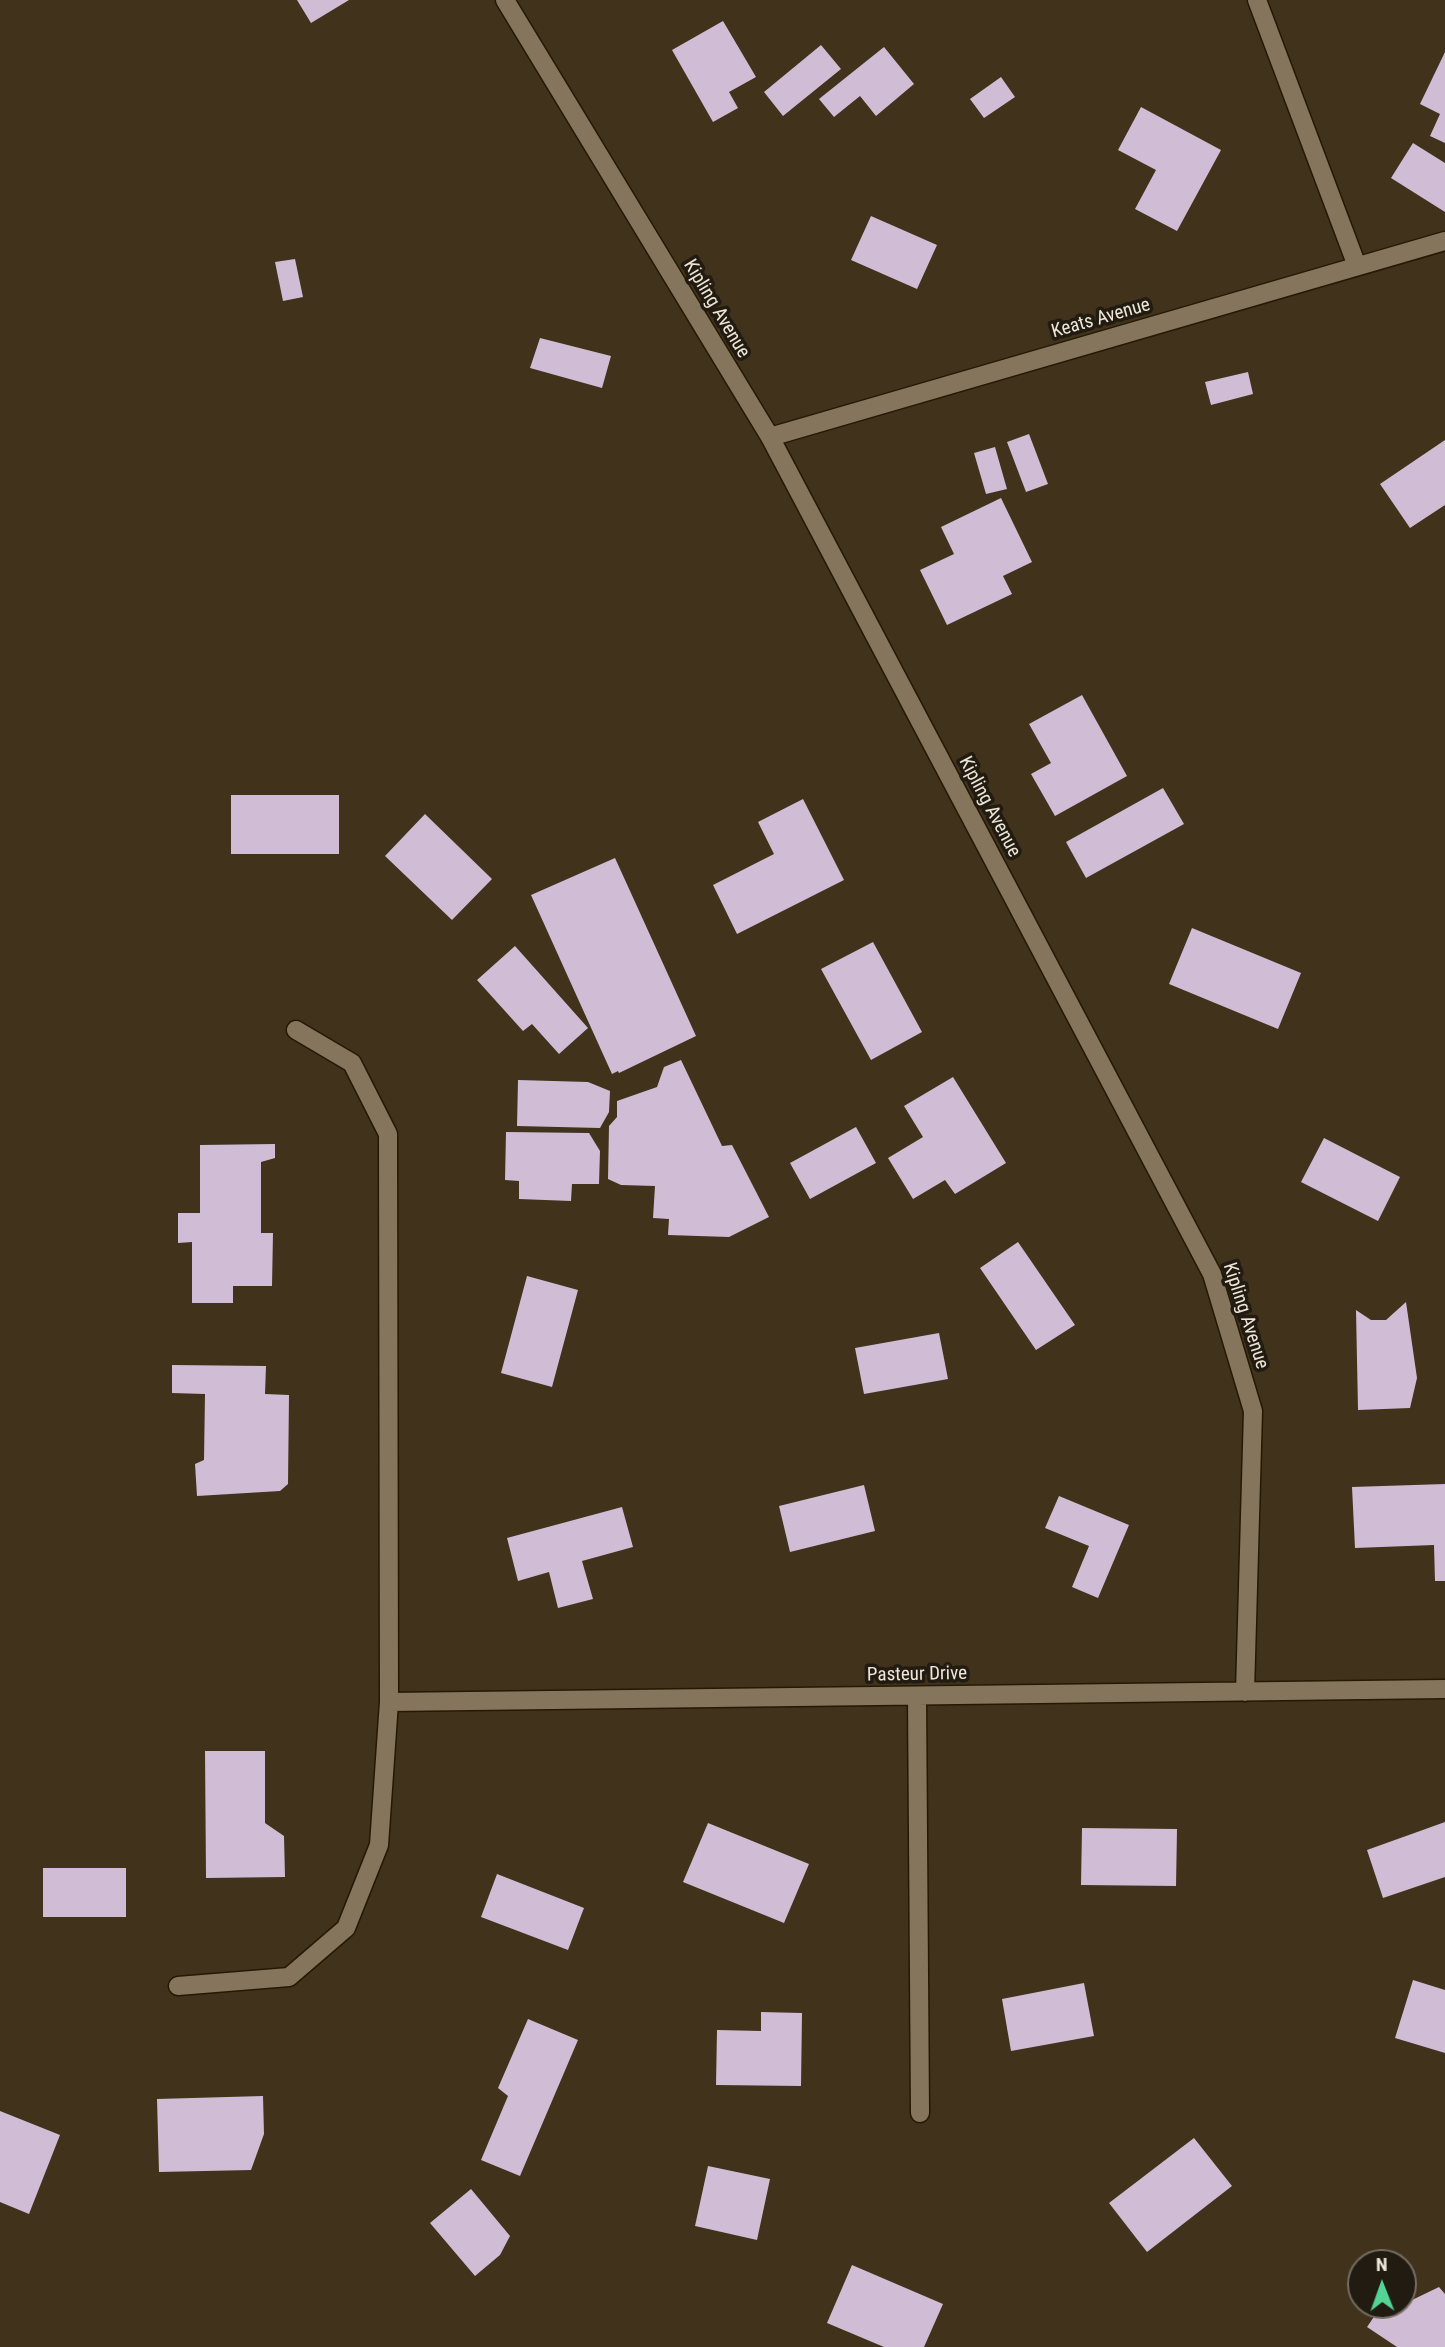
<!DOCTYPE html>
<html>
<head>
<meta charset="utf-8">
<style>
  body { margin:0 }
  #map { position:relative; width:1445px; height:2347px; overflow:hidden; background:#40321b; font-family:"Roboto Condensed",sans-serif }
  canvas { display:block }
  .north { position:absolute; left:1347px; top:2249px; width:70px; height:70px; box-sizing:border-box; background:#211b11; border:2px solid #736c61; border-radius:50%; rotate:359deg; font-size:19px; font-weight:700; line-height:28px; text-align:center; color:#efe6d8 }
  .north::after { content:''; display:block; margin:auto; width:24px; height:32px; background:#53d396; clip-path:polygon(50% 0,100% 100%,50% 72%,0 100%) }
</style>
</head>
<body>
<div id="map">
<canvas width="1445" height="2347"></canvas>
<div class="north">N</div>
</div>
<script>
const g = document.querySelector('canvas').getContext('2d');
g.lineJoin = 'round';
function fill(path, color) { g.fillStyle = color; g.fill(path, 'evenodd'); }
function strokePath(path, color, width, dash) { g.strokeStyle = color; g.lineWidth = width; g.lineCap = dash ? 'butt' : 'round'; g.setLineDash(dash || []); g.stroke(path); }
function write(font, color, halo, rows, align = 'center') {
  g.font = font + ' "Roboto Condensed",sans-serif'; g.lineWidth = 7; g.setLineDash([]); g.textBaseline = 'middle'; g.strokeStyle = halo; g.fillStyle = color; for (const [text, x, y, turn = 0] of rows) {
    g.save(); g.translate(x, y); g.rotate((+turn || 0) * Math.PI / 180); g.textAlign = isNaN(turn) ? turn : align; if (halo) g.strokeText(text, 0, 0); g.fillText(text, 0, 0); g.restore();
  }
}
fill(new Path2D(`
  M297,0H349L311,23Z
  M723,21L756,77L729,92L738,108L713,122L672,50Z
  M821,45L841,69L783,116L764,92Z
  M884,47L914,84L876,116L860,96L834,117L819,99Z
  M1445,52V143L1430,136L1440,114L1420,104Z
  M1001,77L1015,97L984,118L970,99Z
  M1141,107L1221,150L1177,231L1135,209L1156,170L1118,150Z
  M1413,143L1445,163V212L1391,178Z
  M871,216L937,245L917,289L851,260Z
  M295,259L303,297L283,301L275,262Z
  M540,338L611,356L602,388L530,368Z
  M1248,372L1253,394L1211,405L1205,382Z
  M1029,434L1048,484L1026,492L1007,442Z
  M1445,440V505L1410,528L1380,484Z
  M995,447L1007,489L986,494L974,453Z
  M1001,498L1032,562L1003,576L1012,594L947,625L920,570L954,554L941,527Z
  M1082,695L1127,776L1055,816L1031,774L1051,763L1029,724Z
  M1163,788L1184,824L1086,878L1066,842Z
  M231,795H339V854H231Z
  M803,799L844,880L737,934L713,885L774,854L758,822Z
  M425,814L492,879L452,920L385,856Z
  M615,858L696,1036L619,1073L618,1071L612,1074L531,895Z
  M1192,928L1301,973L1278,1029L1169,984Z
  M873,942L922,1032L871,1060L821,969Z
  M515,946L588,1028L559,1054L532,1024L523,1031L477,980Z
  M681,1060L722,1146L732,1145L769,1217L729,1237L668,1235L669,1219L653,1218L655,1186L621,1185L608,1179L609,1126L617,1117V1101L657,1087L664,1067Z
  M953,1077L1006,1163L955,1194L945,1180L913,1199L888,1158L923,1137L904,1106Z
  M518,1080L588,1082L610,1091L609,1112L600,1128L517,1126Z
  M856,1127L876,1163L810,1199L790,1163Z
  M506,1132L589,1133L600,1151L599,1184H572L571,1201L519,1199V1181L505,1180Z
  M1324,1138L1400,1177L1378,1221L1301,1182Z
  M275,1144V1158L261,1162V1233H273L272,1286H233V1303H192V1242L178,1243V1213H200V1145Z
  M1018,1242L1075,1325L1036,1350L980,1268Z
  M527,1276L578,1290L552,1387L501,1373Z
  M1406,1302L1417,1378L1410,1408L1358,1410L1356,1310L1371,1320H1386Z
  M939,1333L948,1379L864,1394L855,1348Z
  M172,1365L266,1366L265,1394L289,1395L288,1484L280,1491L197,1496L195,1464L204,1460L205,1394L172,1393Z
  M1445,1484V1581H1435L1434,1545L1355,1548L1352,1487Z
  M864,1485L875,1531L790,1552L779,1506Z
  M1059,1496L1129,1525L1098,1598L1072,1587L1089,1546L1045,1528Z
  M622,1507L633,1547L582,1561L593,1599L558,1608L549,1572L518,1581L507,1538Z
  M205,1751H265V1823L284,1836L285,1877L206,1878Z
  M1445,1822V1877L1383,1898L1367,1850Z
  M708,1823L809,1864L784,1923L683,1882Z
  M1082,1828L1177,1829L1176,1886L1081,1885Z
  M43,1868H126V1917H43Z
  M497,1874L584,1908L568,1950L481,1917Z
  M1413,1980L1445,1990V2053L1395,2038Z
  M1084,1983L1094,2036L1011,2051L1002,1999Z
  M761,2012L802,2013L801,2086L716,2085L717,2030L761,2031Z
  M528,2019L578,2040L520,2176L481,2160L508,2096L498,2088Z
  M263,2096L264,2134L251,2170L159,2172L157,2099Z
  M0,2111L60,2135L29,2214L0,2202Z
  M1194,2138L1232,2186L1147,2252L1109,2203Z
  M708,2166L770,2179L757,2240L695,2226Z
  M471,2189L510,2236L500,2255L475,2276L430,2223Z
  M852,2265L943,2304L924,2347H884L827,2323Z
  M1439,2287L1445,2294V2347H1397L1367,2327L1382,2305H1403V2299L1412,2300Z`), '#d1bcd6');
const street = new Path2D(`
  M505,0L770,437L1212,1274L1253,1411L1245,1692
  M1257,0L1357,266
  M770,437L1445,241
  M917,1696L920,2113
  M389,1702L1445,1689
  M178,1986L289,1977L346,1928L379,1845L389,1702L388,1134L352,1063L296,1030`);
strokePath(street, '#261903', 21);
strokePath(street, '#85755c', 18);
write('19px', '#efe6d8', '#211b11', [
  ["Kipling Avenue",716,309,59],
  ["Keats Avenue",1101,319,-16],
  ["Kipling Avenue",989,807,62],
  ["Kipling Avenue",1245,1316,72],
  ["Pasteur Drive",917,1675,-1]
]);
</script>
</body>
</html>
